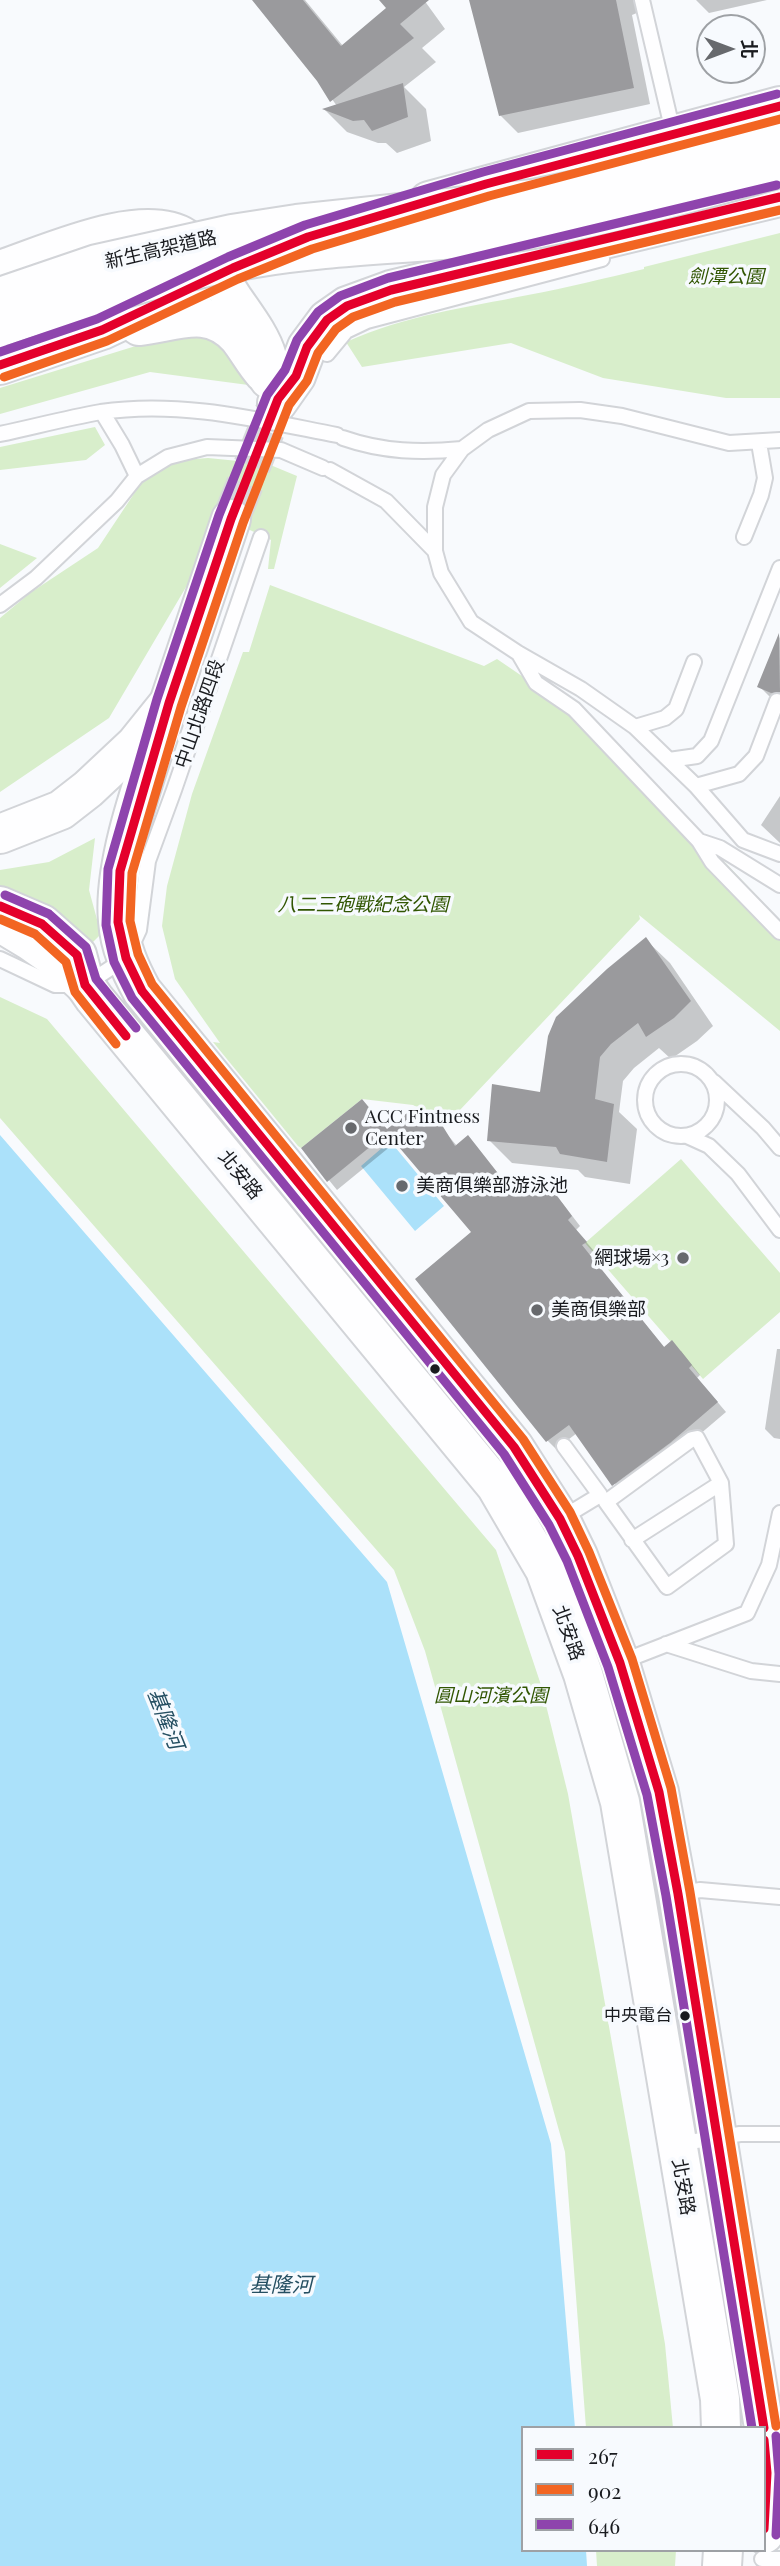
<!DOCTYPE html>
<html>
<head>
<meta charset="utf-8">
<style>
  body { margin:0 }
  #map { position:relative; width:780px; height:2566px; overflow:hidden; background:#f8fafd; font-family:"Playfair Display","Noto Sans TC",serif }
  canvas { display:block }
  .legend { position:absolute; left:521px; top:2426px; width:245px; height:126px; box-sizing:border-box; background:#f7fafe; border:2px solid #9ea1a5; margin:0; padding:9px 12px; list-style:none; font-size:21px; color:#191b1f }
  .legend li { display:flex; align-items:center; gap:14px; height:35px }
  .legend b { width:35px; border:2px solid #9ea1a5 }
  .north { position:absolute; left:696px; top:14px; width:70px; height:70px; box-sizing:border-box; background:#f7fafe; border:2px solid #9ea1a5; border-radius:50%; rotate:90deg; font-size:19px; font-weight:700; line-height:28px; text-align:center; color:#191b1f }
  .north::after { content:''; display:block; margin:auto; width:24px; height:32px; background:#67696d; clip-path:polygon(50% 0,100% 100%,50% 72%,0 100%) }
</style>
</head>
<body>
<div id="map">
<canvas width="780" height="2566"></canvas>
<ul class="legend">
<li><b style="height:9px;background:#e4002b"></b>267</li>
<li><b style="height:9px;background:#f26522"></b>902</li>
<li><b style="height:9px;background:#8e44ad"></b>646</li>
</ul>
<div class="north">北</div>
</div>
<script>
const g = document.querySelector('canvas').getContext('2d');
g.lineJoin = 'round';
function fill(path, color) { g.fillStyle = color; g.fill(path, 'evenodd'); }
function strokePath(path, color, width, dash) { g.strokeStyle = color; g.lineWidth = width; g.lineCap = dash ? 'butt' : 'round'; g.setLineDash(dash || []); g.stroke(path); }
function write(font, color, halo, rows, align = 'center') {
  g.font = font + ' "Playfair Display","Noto Sans TC",serif'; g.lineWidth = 7; g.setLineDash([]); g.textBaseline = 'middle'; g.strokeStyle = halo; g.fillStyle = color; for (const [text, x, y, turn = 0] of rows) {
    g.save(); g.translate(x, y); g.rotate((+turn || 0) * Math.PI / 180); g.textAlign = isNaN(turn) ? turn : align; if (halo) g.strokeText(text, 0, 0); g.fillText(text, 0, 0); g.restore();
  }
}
fill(new Path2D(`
  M780,233V398H726L603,378L511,343L362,367L346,342C407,315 464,308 528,295C567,288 605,278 644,269V267Z
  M168,336L216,339L256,386L150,372L0,414V388Z
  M95,427L105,445L86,460L0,470V447Z
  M208,458L268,464L297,476L274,569H268L271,540L214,513L189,582L109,718L0,792V618L30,593L98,548L155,462Z
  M0,544L37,558L0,588Z
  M270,585L484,666L497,659L595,726L780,920V1031L639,915L640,919L459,1111L452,1110L442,1121L413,1105L362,1099L301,1148L298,1146L213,1042L220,1043L175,979L162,926L167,886L192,794L243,652H249Z
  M95,838L89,890L101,934L86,949L0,891V870L49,862Z
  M0,997L47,1019L496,1550L541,1685L568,1794L665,2344L673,2428H586L565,2152L425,1651L394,1570L0,1118Z
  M681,1159L780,1273V1312L703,1379L585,1243Z
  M596,2550H676L675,2566H597Z`), '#d8eecb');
fill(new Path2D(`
  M0,1135L387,1582L551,2144L575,2428H523V2550H586L587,2566H0Z
  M390,1141L444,1206L415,1231L361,1166Z`), '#abe1fa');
fill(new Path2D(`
  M254,0H305L343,46L388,9L381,0H424L445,29L422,48L436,62L404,87L426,109L431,141L397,153L386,143H378L347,132L325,110L337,106L318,80Z
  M471,0H641L644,10L632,15L650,104L518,133L500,115Z
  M696,0H767L709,13Z
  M780,636V707L760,687Z
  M780,796V843L761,825Z
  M646,940L670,963L713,1026L697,1041L671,1059L659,1048L634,1068L623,1081L619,1112L637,1129L630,1184L585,1177L578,1170L512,1163L489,1140L541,1094Z
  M441,1127L457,1146L509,1188L554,1194L563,1204L580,1226L576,1230L594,1251L589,1255L665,1348L681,1351L700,1375L697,1378L726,1412L679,1452L622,1493L577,1433L556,1449L547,1440L474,1233L397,1141L337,1190L303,1148L387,1130Z
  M777,1349H780V1439L774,1438L765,1429Z`), '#0003');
fill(new Path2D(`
  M252,0H303L341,46L386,8L379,0H429L400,24L414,38L330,102L317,81Z
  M469,0H616L634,88L499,116Z
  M403,83L408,117L372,131L364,120L353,121L322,109Z
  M779,633L780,692L771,693L757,687Z
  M646,937L691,1001L674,1018L646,1037L638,1023L611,1044L600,1057L595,1099L614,1104L607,1162L560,1154L556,1147L487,1141L492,1084L540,1092L548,1036L556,1017L607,969Z
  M362,1099L387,1129L412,1109L442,1125L455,1146L468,1135L508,1186L555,1193L572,1216L568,1220L587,1242L582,1245L664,1347L672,1340L692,1365L689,1368L718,1402L670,1443L612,1486L569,1425L546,1442L415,1279L471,1232L387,1133L327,1182L301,1148Z`), '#9a9a9d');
strokePath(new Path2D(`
  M231,519L277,403`), '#d7d9dc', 38, [38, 19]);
const service = new Path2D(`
  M642,0L673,132
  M327,354L346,331L367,321L602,259
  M102,412L122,445L137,476
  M0,434C33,427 67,418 101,412C180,400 259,420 337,435
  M343,438C383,452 421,453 462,449
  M780,440L729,443L622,416L580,410L529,411L488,430L462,449L443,475L435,507V551L441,573L471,622L518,653L581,689L635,727L669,760L697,756L711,741L780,568
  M330,470L386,501L435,551
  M744,537L761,495L765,478L759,443
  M0,605L36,578L117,501L137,476L168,457L207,447L281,450L323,468
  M519,654L536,683L574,709L699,841L720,848L780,885
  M635,727L665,718L676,709L694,662
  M669,760L696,786L739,774L756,756L777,701
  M696,786L743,840L780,854
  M699,841L712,862L780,932
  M0,959L55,985H85L126,958L139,930L148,861L174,790L261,537
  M645 1100a36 36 0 1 1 72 0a36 36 0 1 1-72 0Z
  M714,1082L763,1128L780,1148
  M687,1136L709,1146L738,1174L780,1230
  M697,1438L721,1483L726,1544L667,1587L606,1502L692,1439Z
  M562,1518L600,1495L564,1446
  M632,1540L721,1483
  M666,1644L751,1671L780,1674
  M621,1662L747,1613L769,1565L780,1513
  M679,1894L700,1890L780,1897
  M677,2144L740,2134H780
  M762,2559H780`);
const secondary = new Path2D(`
  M169,703C150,764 112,859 118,921C120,947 130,969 142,991L514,1447L560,1519L578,1556L620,1663L659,1792L678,1894L764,2428
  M0,906L42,924L77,955L85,985L94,998L496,1486L545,1570L583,1674L620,1802L720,2399L721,2428
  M764,2437L767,2473L764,2534
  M722,2566L723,2550`);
const primary = new Path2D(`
  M429,201L780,106
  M139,326C176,322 208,304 238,337C247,348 254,362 264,373
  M0,365L102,330L227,271
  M277,403L296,376L307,347L327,320L347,306L391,290L780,197
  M0,834L61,810L88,789L136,744L169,703L231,519`);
const trunk = new Path2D(`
  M0,270C46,255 142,210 185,238C202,249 221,280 232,297C244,315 261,336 267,357C269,363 268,372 269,379
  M0,923C32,940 60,960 85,985`);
strokePath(service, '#d2d4d8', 18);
strokePath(secondary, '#d2d4d8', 42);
strokePath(primary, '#d2d4d8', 42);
strokePath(trunk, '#d2d4d8', 42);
strokePath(service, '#fefeff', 14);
strokePath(secondary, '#fefeff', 38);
strokePath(primary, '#fefeff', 38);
strokePath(trunk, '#fefeff', 38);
const trunkBridge = new Path2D(`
  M0,297L97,264L232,234L297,224L533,199L623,180L780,139
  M0,327C83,300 168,272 255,258C349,242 445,245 539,228C620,213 700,190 780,168`);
strokePath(trunkBridge, '#d2d4d8', 42, []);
strokePath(trunkBridge, '#fefeff', 38);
strokePath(new Path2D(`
  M0,365L102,330L233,268L308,237L486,184L780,106
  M0,906L42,924L77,955L85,985L126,1036
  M764,2428L678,1894L659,1792L620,1663L578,1556L560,1519L514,1447L142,991L126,958L118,922L120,871L169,703L231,519L278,399L296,376L307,347L327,320L347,306L391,290L780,197
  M764,2440L767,2473L764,2529`), '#e4002b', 9);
strokePath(new Path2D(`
  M4,377L107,341L238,279L312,249L489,196L780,119
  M0,919L35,934L66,962L75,992L116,1044
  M776,2426L690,1892L671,1788L632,1659L589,1552L570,1512L523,1439L152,984L138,954L130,921L132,873L181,707L243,523L289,405L307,381L318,353L336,329L353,317L395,302L780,210`), '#f26522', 9);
strokePath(new Path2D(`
  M0,352L97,319L228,257L305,225L483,172L777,94
  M5,895L49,914L86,947L96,979L136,1028
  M752,2428L666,1896L647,1795L608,1667L567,1561L549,1525L504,1454L132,998L114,962L106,925L108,869L157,699L219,515L267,395L285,370L297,340L318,312L340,296L388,278L777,185
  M776,2436L779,2474L776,2535`), '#8e44ad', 9);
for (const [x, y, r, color] of [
  [351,1128,7,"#67696d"],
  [402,1186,7,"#67696d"],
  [683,1258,7,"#67696d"],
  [537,1310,7,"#67696d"],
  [435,1369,6,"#191b1f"],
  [685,2016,6,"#191b1f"]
]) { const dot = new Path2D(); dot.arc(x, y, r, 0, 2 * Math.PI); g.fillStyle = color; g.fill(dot); strokePath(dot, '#f7fafe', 2.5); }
write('17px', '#191b1f', '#f7fafe', [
  ["中央電台",672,2016]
], 'right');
write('19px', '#191b1f', '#f7fafe', [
  ["新生高架道路",161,250,-13],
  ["中山北路四段",200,714,-71],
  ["北安路",240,1175,51],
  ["北安路",568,1633,70],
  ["北安路",683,2187,80]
]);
write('italic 19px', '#315602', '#f7fafe', [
  ["劍潭公園",726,277],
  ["八二三砲戰紀念公園",363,905],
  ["圓山河濱公園",491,1696]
]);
write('19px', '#191b1f', '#f7fafe', [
  ["ACC Fintness",365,1117],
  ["Center",365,1139],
  ["美商俱樂部游泳池",416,1186],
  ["網球場×3",669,1258,"right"],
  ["美商俱樂部",551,1310]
], 'left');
write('italic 21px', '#254f62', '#f7fafe', [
  ["基隆河",165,1719,68],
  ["基隆河",281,2285]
]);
</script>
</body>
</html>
